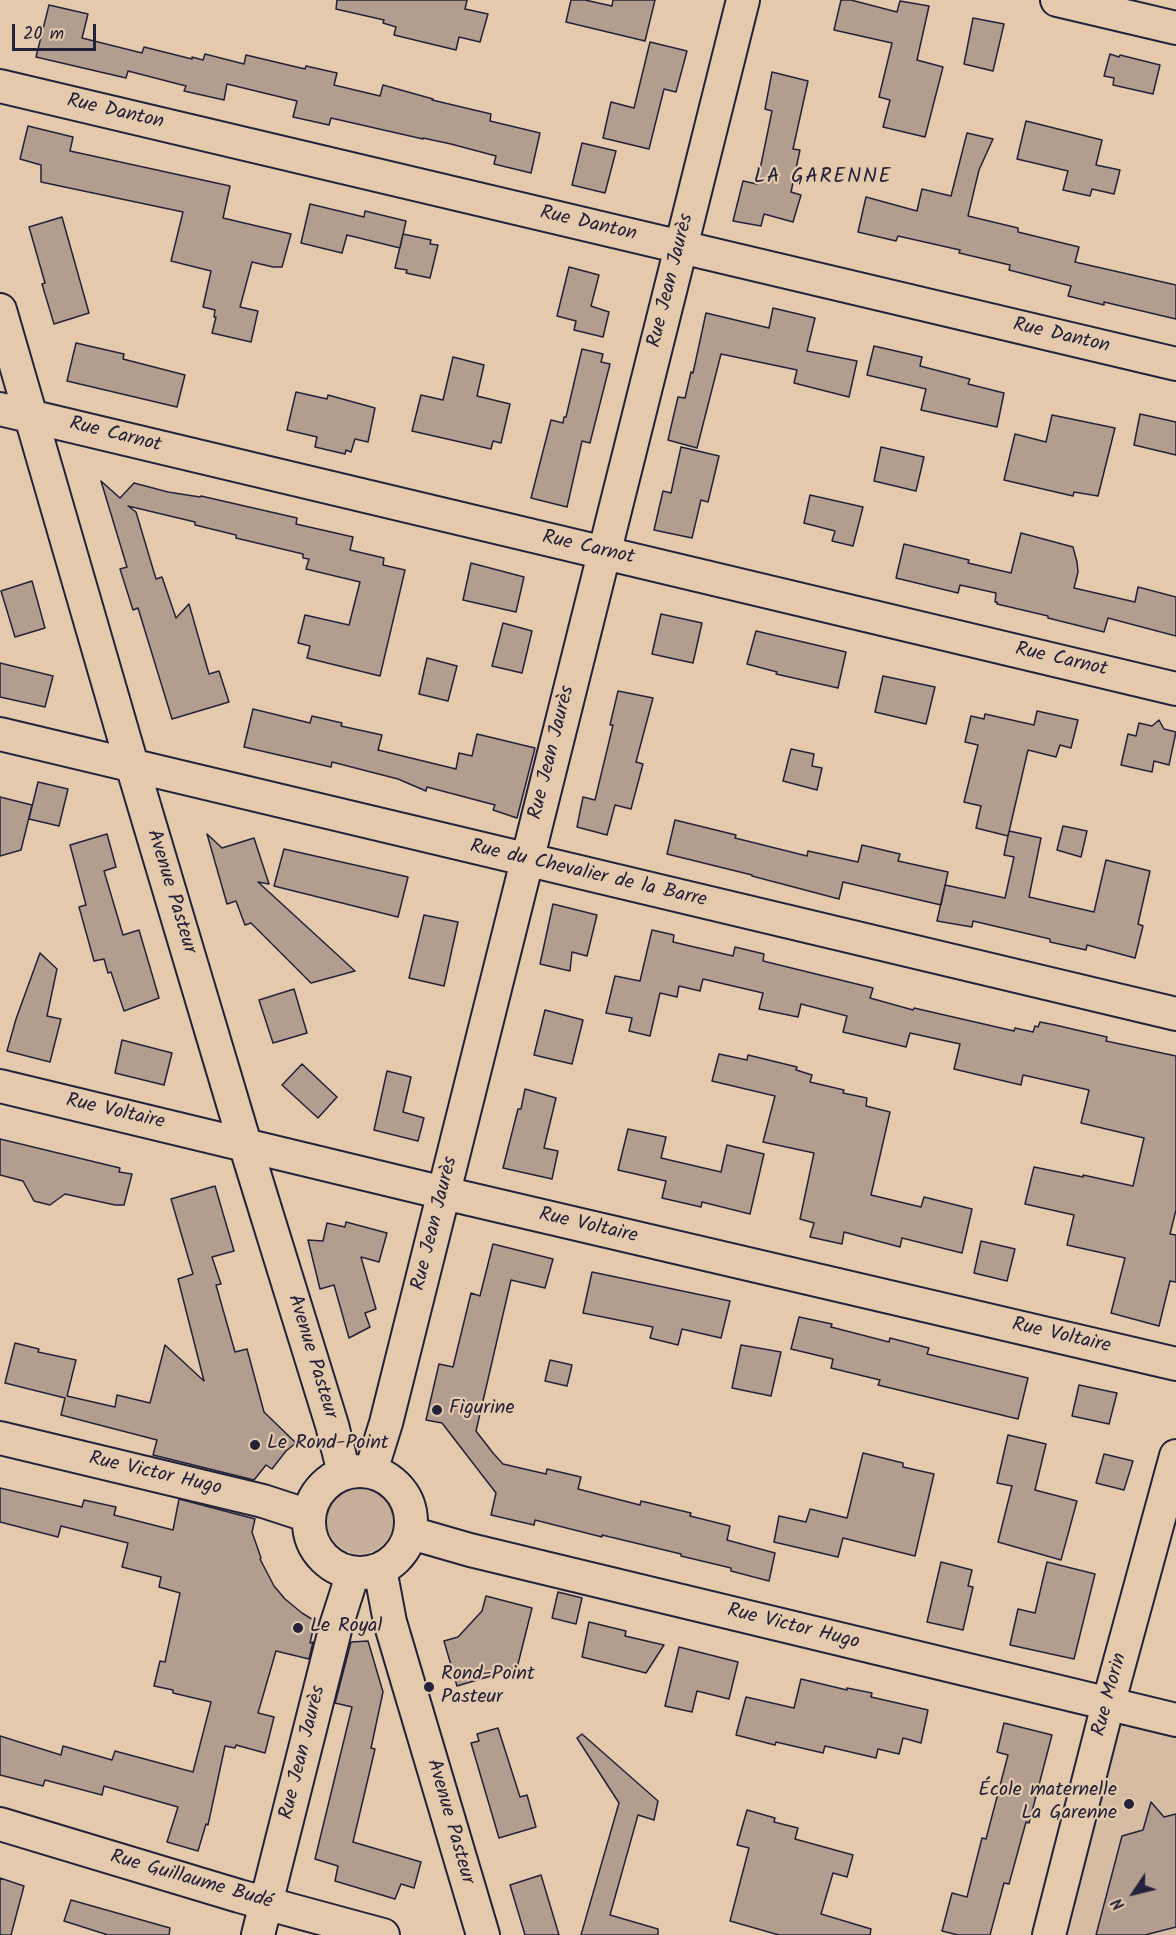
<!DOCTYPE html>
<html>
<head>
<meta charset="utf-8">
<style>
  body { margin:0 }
  #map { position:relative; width:1176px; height:1935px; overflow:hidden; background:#e5c9ac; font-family:Kalam,sans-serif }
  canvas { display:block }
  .north { position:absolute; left:1104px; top:1863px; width:60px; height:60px; -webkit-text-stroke:4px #e5c9ac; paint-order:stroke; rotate:235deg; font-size:16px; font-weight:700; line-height:24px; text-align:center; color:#22223b }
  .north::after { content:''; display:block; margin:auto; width:21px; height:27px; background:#22223b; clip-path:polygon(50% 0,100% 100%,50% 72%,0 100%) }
  .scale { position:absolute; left:12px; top:24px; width:84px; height:27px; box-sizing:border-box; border:3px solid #22223b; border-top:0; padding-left:8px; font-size:18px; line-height:21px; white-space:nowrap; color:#22223b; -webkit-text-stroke:4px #e5c9ac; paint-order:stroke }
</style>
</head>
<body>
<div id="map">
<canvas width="1176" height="1935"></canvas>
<div class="north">N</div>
<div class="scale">20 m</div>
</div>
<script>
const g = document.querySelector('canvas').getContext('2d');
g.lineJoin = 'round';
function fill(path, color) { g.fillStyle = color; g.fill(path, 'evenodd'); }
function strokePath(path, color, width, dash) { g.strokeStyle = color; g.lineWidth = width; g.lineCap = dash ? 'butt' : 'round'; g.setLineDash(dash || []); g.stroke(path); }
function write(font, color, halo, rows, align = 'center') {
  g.font = font + ' Kalam,sans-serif'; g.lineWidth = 4.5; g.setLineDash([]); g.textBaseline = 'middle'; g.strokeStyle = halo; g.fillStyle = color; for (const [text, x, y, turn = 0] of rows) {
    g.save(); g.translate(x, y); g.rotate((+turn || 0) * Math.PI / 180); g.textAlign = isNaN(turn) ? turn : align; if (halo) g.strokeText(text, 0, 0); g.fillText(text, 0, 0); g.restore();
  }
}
fill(new Path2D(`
  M1109,1704L1176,1720V1935H1049Z`), '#d6bca3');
fill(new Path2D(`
  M327 1521a33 33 0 1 1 66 0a33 33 0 1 1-66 0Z`), '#c6ae9a');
const building = new Path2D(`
  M337,0H467L465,9L488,14L480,42L459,37L456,50L394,35L396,27L383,23L384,20L336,9Z
  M571,0H585L612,6L613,0H655L645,41L566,22Z
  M841,0H851L897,12L900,1L929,6L917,60L943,67L925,137L883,127L890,100L879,97L892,43L834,30Z
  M49,5L88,14L82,38L142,53L144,47L192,59V57L203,60L205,54L244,64L246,55L305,69L306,66L337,73L334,85L380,96L383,85L433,99L432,100L491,114L490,121L540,133L531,173L494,164L496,156L451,144L423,138V139L331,118L329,125L293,117L297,101L227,84L224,100L184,91L186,86L128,71L126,78L36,57Z
  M973,18L1004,24L993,71L964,64Z
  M650,42L687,51L676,92L664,89L649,149L603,138L611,102L634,108Z
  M1110,54L1119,57L1120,55L1160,65L1153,94L1113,85L1114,78L1104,76Z
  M772,72L808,81L793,149L800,150L791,192L801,195L793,222L764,214L761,226L733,221L743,181L757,184L772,111L765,109Z
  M1026,121L1102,140L1096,165L1120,170L1114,194L1092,189L1090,196L1063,190L1068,171L1017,159Z
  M28,126L73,137L70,151L230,186L223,218L291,234L282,267H273L252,262L240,307L258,311L251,342L212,333L216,317H214L215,310L203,307L211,271L171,261L183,212L41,182V165L20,159Z
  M967,133L993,139L979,170L968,216L1018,228V232L1079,247L1075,262L1176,285V319L1104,302V305L1068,296L1071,286L1009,270L1010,265L959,253L960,250L898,236L896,241L858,232L866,197L917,211L922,189L951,196Z
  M582,143L616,151L605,193L572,185Z
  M310,204L364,217L365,211L406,221L400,248L347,235L342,253L301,243Z
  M62,217L89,313L54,324L42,284L45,283L29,227Z
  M403,234L431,240L430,244L438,245L430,278L406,273L407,270L395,268Z
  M569,267L599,275L591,306L609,312L603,337L574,330L576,321L557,316Z
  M773,308L815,318L807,351L857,361L849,397L794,383L797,370L721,354L697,448L668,440L678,397L685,398L691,372L693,373L706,313L769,328Z
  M76,343L124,354L123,359L185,375L177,407L67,381Z
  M874,346L922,357L920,366L970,379L968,384L1004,393L997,427L921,410L926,389L867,375Z
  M582,349L603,354L601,362L610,364L590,443L582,441L567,507L531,498L551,420L563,423L564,417H566Z
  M453,357L484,365L477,396L510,404L501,443L493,441L491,449L412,431L421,395L443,400Z
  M296,392L327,399L328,395L375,408L368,442L355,439L351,452L346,450L345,454L315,447L317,437L287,430Z
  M1140,414L1176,422V455L1134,445Z
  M1052,415L1115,428L1098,496L1074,492L1073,496L1004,480L1015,434L1046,442Z
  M681,447L719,456L708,502L701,500L692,538L654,530L663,491L671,493Z
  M881,447L924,457L916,491L874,481Z
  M101,481L120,498L134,483L168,492L200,497L201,496L297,518L296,524L353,537L350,550L384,558L383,565L405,570L380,676L307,658L310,646L298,643L305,615L349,625L360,582L306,569L309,559L303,558V554L236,538V535L195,525V522L128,506L136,512L156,579L162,577L176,618L189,604L209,674L219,671L229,702L172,719L138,608L133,610L120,569L127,567Z
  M810,495L863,507L853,546L832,541L835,531L804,523Z
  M1021,533L1073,547L1077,562L1078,572L1074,588L1135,602L1138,587L1176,597V636L1108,618L1104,632L1048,618V616L997,604V602H995L996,593L960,585L958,593L896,578L904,544L969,560L968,563L1011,573Z
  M471,563L524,577L516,612L463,600Z
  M32,581L45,628L15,637L1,591Z
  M661,614L702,623L693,663L652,654Z
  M503,623L532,631L522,673L492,666Z
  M756,631L846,652L838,688L776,674L777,672L747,664Z
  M427,658L457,666L448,701L419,694Z
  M0,663L53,676L45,707L0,697Z
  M883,676L935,687L926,724L875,712Z
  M618,691L653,698L636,762L643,764L631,809L615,805L607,835L577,827L583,797L595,800L613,725H610Z
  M253,709L310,723L312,716L342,723L341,726L382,735L378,750L456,769L459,753L472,756L477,734L535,748L517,818L493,810L495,805L427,787L426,791L398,779L332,762L331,767L244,747Z
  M1037,711L1078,720L1071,748L1060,745L1056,757L1028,750L1008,836L976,828L981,806L964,802L978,745L965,742L971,716L984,719L985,714L1034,725Z
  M1159,720L1164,729L1176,732L1169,765L1154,761L1152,772L1121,765L1128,734L1136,736L1139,723L1152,726Z
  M791,749L814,754L812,766L822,768L817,790L783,781Z
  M38,782L68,789L59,826L29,819Z
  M0,797L32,805L21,850L0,856Z
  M675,820L736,835L735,838L807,856L808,851L858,862L862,845L900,854L898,861L948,872L941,905L843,882L839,899L752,876V875L667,854Z
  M1063,826L1087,831L1081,857L1057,850Z
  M1009,831L1041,838L1029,897L1094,912L1106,860L1150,871L1138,924L1143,926L1135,958L1087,945L1086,950L1050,942V939L973,921L972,927L937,921L945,885L1005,898L1014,857L1004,855Z
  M107,834L116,867L104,871L123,935L139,930L159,998L124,1011L111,972L108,973L104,959L94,961L79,907L86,905L70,845Z
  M207,834L222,848L254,838L269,884L258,882L355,971L311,983L251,923L245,925L236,901L227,904Z
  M284,849L408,877L398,917L274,886Z
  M553,904L597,915L587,956L572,952L570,971L540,964Z
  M424,915L458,922L444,986L409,978Z
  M652,930L674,935L673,942L733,956L735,947L764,954L763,961L873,988L870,998L913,1010L914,1008L1014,1031L1015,1028L1033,1032L1035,1026L1038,1027L1040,1022L1055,1025L1107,1037L1106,1041L1176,1056V1210L1170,1234L1176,1235V1282L1170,1281L1159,1326L1111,1313L1125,1258L1067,1245L1074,1215L1025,1204L1034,1167L1083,1177V1175L1133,1186L1144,1138L1081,1123L1089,1090L1023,1075L1021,1085L954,1069L960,1044L910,1033L906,1047L843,1032L847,1016L801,1004L798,1017L759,1009L763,993L703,979L700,991L679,986L677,997L660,993L650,1036L629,1031L632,1018L606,1013L615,976L640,981Z
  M40,953L57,969L47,1016L61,1019L50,1062L7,1051L16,1019Z
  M294,989L307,1033L273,1043L259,1000Z
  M545,1010L583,1020L572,1064L534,1055Z
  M122,1040L172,1053L164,1085L115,1073Z
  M719,1054L747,1060L748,1055L797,1067L796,1070L812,1075L810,1082L844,1090L843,1093L867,1098L866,1106L890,1112L871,1195L921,1207L924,1197L972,1209L962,1253L902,1238L900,1247L844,1232L842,1244L810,1237L814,1223L800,1219L814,1153L763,1142L775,1096L712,1081Z
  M302,1064L337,1097L318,1118L282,1085Z
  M387,1071L411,1077L403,1112L424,1118L418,1141L374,1130Z
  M525,1089L556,1098L544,1148L558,1151L552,1179L503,1168L518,1109H521Z
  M628,1129L666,1137L661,1158L721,1172L727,1145L764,1154L750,1214L702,1202L701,1207L662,1198L666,1181L618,1170Z
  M0,1139L120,1168L119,1172L132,1174L124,1205H115L65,1194L50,1205L34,1201L23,1181L0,1175Z
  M215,1186L234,1251L212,1257L221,1284L216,1285L235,1352L247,1349L264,1412L296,1443L286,1451L272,1469L266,1465L254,1480L153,1455L157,1440L61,1415L65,1398L5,1383L15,1343L39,1349L38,1352L76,1360L67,1396L115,1407L117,1395L150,1403L165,1345L204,1381L178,1279L193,1274L171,1199Z
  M346,1222L387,1233L379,1262L361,1257L376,1309L365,1313L370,1327L349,1338L334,1285L320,1289L308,1240L323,1241L327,1223L345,1227Z
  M981,1241L1015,1249L1007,1281L974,1273Z
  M493,1244L553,1259L545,1288L511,1280L476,1431L493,1453L503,1464L546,1474L547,1469L581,1477L578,1489L640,1505L641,1501L691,1513L690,1516L730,1526L727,1540L775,1553L769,1581L731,1571V1568L681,1556V1554L602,1535V1537L535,1520L534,1525L491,1515L496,1493L442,1423L426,1420L439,1364L453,1367L471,1293L480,1296Z
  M592,1272L730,1301L721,1338L682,1329L678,1345L650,1338L653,1327L583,1313Z
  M799,1317L832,1324L831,1327L889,1342L890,1338L929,1348L927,1354L1028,1378L1018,1419L878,1385L880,1380L831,1368L833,1359L791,1349Z
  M741,1345L781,1352L771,1396L732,1388Z
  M550,1360L572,1365L567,1386L545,1381Z
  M1079,1385L1117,1393L1109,1424L1072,1416Z
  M1008,1435L1046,1444L1035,1490L1077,1501L1061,1560L998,1542L1012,1486L997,1483Z
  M863,1453L903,1463V1467L934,1474L915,1556L843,1538L838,1557L774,1542L779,1516L806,1522L810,1509L847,1518Z
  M1104,1454L1133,1461L1124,1490L1096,1483Z
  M0,1488L82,1507L84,1500L116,1507L114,1515L173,1530L179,1499L255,1519L252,1532L261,1558L260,1559L274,1586L285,1599L302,1613L315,1621L310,1643L313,1642L309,1659L276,1651L258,1713L274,1717L265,1753L236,1745L235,1748L225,1746L208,1825L206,1824L198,1851L167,1842L178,1807L104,1786L102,1795L45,1780L43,1786L0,1775V1736L61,1755L63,1746L112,1760L115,1751L193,1772L211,1702L173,1693V1690L154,1686L160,1661L165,1662L180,1593L159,1587L161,1577L122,1567L128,1543L61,1526L58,1537L0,1522Z
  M941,1562L972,1570L968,1586L973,1587L963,1630L927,1622Z
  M1047,1562L1095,1574L1074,1659L1010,1645L1018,1609L1035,1613Z
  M558,1592L582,1598L576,1624L552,1618Z
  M486,1596L532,1608L518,1664L511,1670L457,1686L444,1641L458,1637L482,1611Z
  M589,1622L626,1631L625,1636L664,1645L646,1673L582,1657Z
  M368,1641L383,1692L371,1748L375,1749L353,1842L421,1862L414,1888L401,1884L395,1899L335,1881L338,1866L315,1859L352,1707L335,1703L339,1688L351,1642Z
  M679,1647L738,1662L729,1699L697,1691L692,1712L665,1706Z
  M801,1679L847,1690V1688L872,1693L871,1697L928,1710L921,1743L903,1738L899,1754L878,1749L876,1758L825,1746L823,1753L776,1742L775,1745L736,1735L746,1697L794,1708Z
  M1004,1723L1052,1735L1029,1823L1026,1822L1009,1884L1004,1883L990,1935H958L942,1931L952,1893L967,1897L982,1838L986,1839L1008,1755L997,1752Z
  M498,1728L520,1797L527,1795L536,1827L499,1838L471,1743L479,1741L477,1734Z
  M582,1734L658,1801L654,1820L638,1815L610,1915L658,1929V1935H581L619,1803L577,1738Z
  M1151,1802L1164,1817L1176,1814V1927L1145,1935H1096L1122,1836L1143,1830Z
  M747,1810L775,1818L774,1822L798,1828L795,1839L853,1855L847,1877L833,1873L821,1914L871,1929L870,1935H779L730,1921L749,1848L737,1845Z
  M541,1875L559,1935H525L510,1885Z
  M0,1878L24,1886L11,1935H0Z
  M71,1900L170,1928L169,1935H108L64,1921Z`);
fill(building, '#b29d8e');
strokePath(building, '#22223b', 1.5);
const minor = new Path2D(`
  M1057,0L1176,28
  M0,86L1176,364
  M0,310L132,765L245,1144L332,1425L344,1473
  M0,409L1176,689
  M0,734L1176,1014
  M0,1086L444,1193L1176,1364
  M0,1438L263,1501L309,1516
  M309 1522a51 51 0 1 1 102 0a51 51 0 1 1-102 0Z
  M371,1471L386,1423L743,0
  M411,1533L470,1550L1176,1720
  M380,1569L390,1622L483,1935
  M0,1824L239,1896L383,1935
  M258,1935L336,1626L353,1573
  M1049,1935L1105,1716L1176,1456`);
strokePath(minor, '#22223b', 36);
strokePath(minor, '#e5c9ac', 32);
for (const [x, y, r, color] of [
  [437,1410,6,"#22223b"],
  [255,1445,6,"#22223b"],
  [298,1628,6,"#22223b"],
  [429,1687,6,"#22223b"],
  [1129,1804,6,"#22223b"]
]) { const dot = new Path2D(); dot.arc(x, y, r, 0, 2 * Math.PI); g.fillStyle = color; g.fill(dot); strokePath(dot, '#e5c9ac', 2); }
write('20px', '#22223b', '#e5c9ac', [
  ["Rue Danton",115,113,13],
  ["Rue Danton",588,225,13],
  ["Rue Jean Jaurès",672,281,-76],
  ["Rue Danton",1061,337,13],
  ["Rue Carnot",115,436,14],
  ["Rue Carnot",588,549,13],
  ["Rue Carnot",1061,661,13],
  ["Rue Jean Jaurès",553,753,-76],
  ["Rue du Chevalier de la Barre",588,875,13],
  ["Avenue Pasteur",170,892,73],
  ["Rue Voltaire",115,1113,13],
  ["Rue Jean Jaurès",436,1224,-76],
  ["Rue Voltaire",588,1227,13],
  ["Rue Voltaire",1061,1337,13],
  ["Avenue Pasteur",311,1357,73],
  ["Rue Victor Hugo",155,1475,13],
  ["Rue Victor Hugo",793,1628,14],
  ["Rue Morin",1111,1695,-75],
  ["Rue Jean Jaurès",304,1753,-76],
  ["Avenue Pasteur",449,1822,74],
  ["Rue Guillaume Budé",191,1881,16]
]);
write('20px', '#22223b', '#e5c9ac', [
  ["Figurine",449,1410],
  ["Le Rond-Point",267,1445],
  ["Le Royal",310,1628],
  ["Rond-Point",441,1676],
  ["Pasteur",441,1699],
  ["École maternelle",1117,1792,"right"],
  ["La Garenne",1117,1815,"right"]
], 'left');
g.letterSpacing = '1.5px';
write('21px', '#22223b', '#e5c9ac', [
  ["LA GARENNE",823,178]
]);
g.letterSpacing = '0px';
</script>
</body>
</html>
